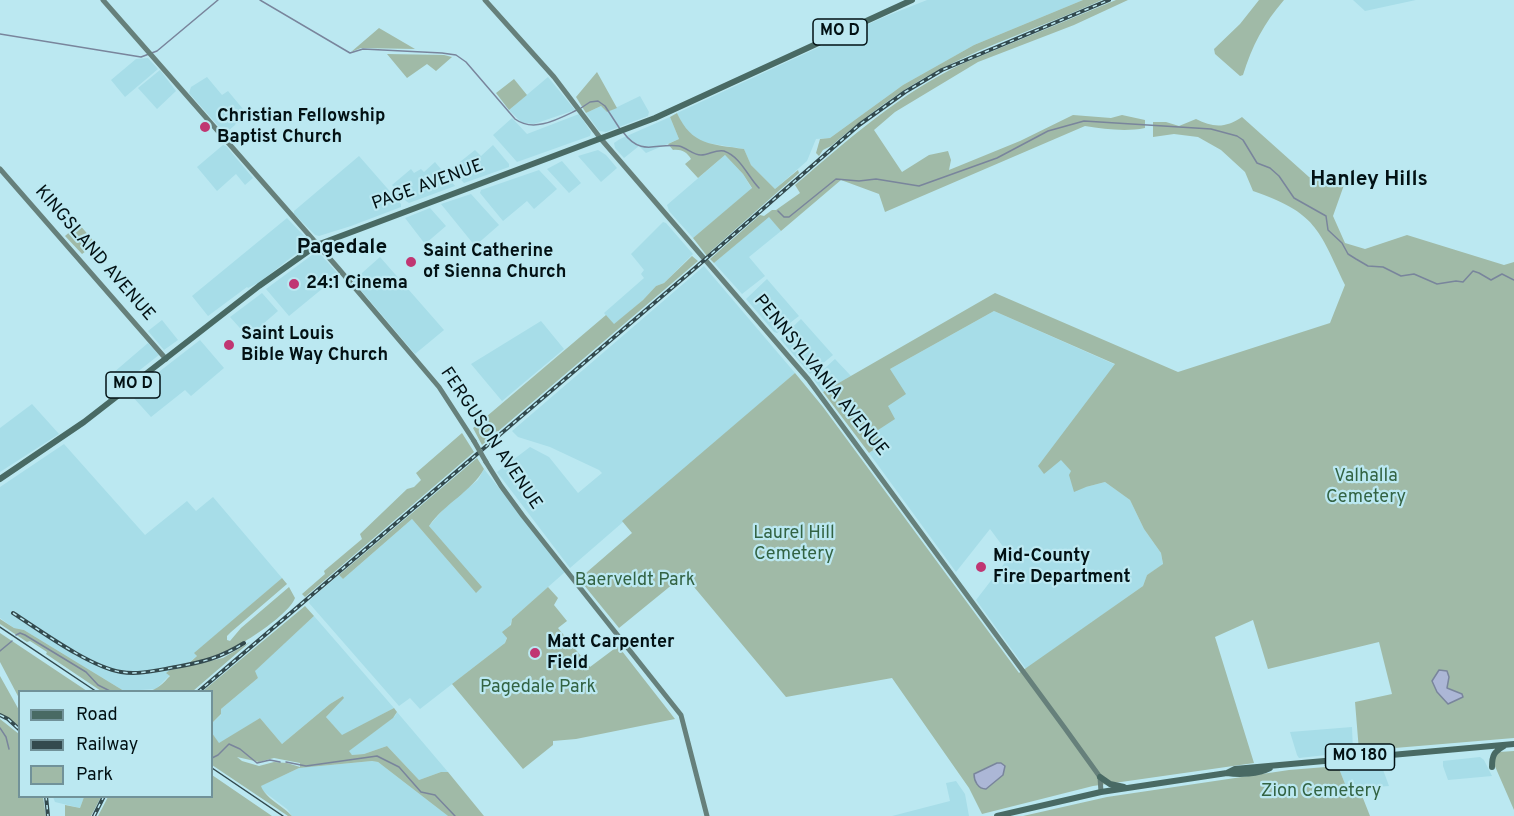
<!DOCTYPE html>
<html>
<head>
<meta charset="utf-8">
<style>
  body { margin:0 }
  #map { position:relative; width:1514px; height:816px; overflow:hidden; background:#bbe8f1; font-family:Overpass,sans-serif }
  canvas { display:block }
  .legend { position:absolute; left:18px; top:690px; width:195px; height:108px; box-sizing:border-box; background:#bbe8f1; border:2px solid #719299; margin:0; padding:8px 10px; list-style:none; font-size:18px; color:#021114 }
  .legend li { display:flex; align-items:center; gap:12px; height:30px }
  .legend b { width:30px; border:2px solid #719299 }
</style>
</head>
<body>
<div id="map">
<canvas width="1514" height="816"></canvas>
<ul class="legend">
<li><b style="height:8px;background:#496a64"></b>Road</li>
<li><b style="height:8px;background:#334a4e"></b>Railway</li>
<li><b style="height:16px;background:#a0baa7"></b>Park</li>
</ul>
</div>
<script>
const g = document.querySelector('canvas').getContext('2d');
g.lineJoin = 'round';
function fill(path, color) { g.fillStyle = color; g.fill(path, 'evenodd'); }
function strokePath(path, color, width, dash) { g.strokeStyle = color; g.lineWidth = width; g.lineCap = dash ? 'butt' : 'round'; g.setLineDash(dash || []); g.stroke(path); }
function write(font, color, halo, rows, align = 'center') {
  g.font = font + ' Overpass,sans-serif'; g.lineWidth = 4.5; g.setLineDash([]); g.textBaseline = 'middle'; g.strokeStyle = halo; g.fillStyle = color; for (const [text, x, y, turn = 0] of rows) {
    g.save(); g.translate(x, y); g.rotate((+turn || 0) * Math.PI / 180); g.textAlign = isNaN(turn) ? turn : align; if (halo) g.strokeText(text, 0, 0); g.fillText(text, 0, 0); g.restore();
  }
}
fill(new Path2D(`
  M927,0H1083L974,45L903,85L830,138L816,139L807,161L775,189L751,165L744,149L701,142L684,128L677,113L884,17Z
  M1353,0H1416L1365,11Z
  M148,58L158,69L125,97L111,80L136,59Z
  M160,70L176,91L157,109L138,88Z
  M207,77L222,95L228,91L243,109L235,125L227,132L220,128L189,93L191,87Z
  M548,77L575,110L534,124L522,123L509,110Z
  M640,96L649,112L648,116L606,132L599,131L586,113L601,106L607,112Z
  M579,114L591,132L590,136L517,162L493,135L512,118L527,134Z
  M670,117L679,139L646,153L639,146L624,158L615,148L614,143L620,139Z
  M223,145L226,146L253,178L245,185L236,174L217,191L197,167Z
  M493,145L509,164V167L464,183L451,169L475,150L481,156Z
  M598,150L606,155L617,168L601,182L578,156Z
  M725,155L743,174L752,189L693,238L669,211L667,205Z
  M359,156L401,204V207L351,226L319,236L315,235L294,214V211Z
  M562,161L581,183L569,193L547,169Z
  M435,162L455,186L409,203L406,201L392,185L411,169L414,173L421,169L424,172Z
  M539,170L557,189L534,209L527,201L503,221L480,193L481,190Z
  M471,194L499,225L475,246L441,204Z
  M430,208L446,226L425,244L405,218Z
  M769,216L781,231L749,257L765,276L742,294L714,263Z
  M287,218L308,240L307,245L260,282L248,288L247,287L208,316L192,296Z
  M663,222L666,223L693,254L664,283L656,286L643,300L614,325L604,313L644,278L641,274L644,270L631,254Z
  M316,252L322,256L339,275L289,316L266,289Z
  M380,257L444,330L415,354L353,281Z
  M704,266L795,373L570,568L497,472L530,447L549,457L578,493L602,473L599,470L550,447L518,437L512,431Z
  M767,279L799,316L777,333L774,332L746,299Z
  M262,293L278,311L248,337L230,317Z
  M994,311L1116,365L1061,459L1086,487L1105,482L1130,500L1144,529L1161,553L1163,565L1147,575L1143,586L1026,669L976,600L1010,556L990,529L956,572L869,453L883,443L874,432L888,406L890,369Z
  M801,319L833,355L810,374L780,339Z
  M162,320L178,340L164,350L148,331Z
  M541,321L564,349L502,401L471,364Z
  M200,340L224,368L191,396L185,390L151,417L132,396L133,392Z
  M148,343L159,355L122,384L113,373Z
  M835,359L851,376L823,392L814,380L815,377Z
  M32,404L59,434L0,472V428Z
  M64,444L145,535L187,501L196,511L213,497L282,578L195,653L197,656L183,667L170,670V675L156,689L124,691L24,630L14,628L0,618V487Z
  M484,469L565,572L512,619L505,643L420,709L410,698L399,706L309,603L310,600L339,575L343,579L412,519L476,593L429,526L449,503L478,480Z
  M314,616L394,708L342,736L326,717L344,697L343,696L330,704L282,744L260,718L219,744L212,733V723L221,715V709L258,678L254,671Z
  M397,712L448,772H441L419,780L387,746L364,754L352,755L348,751L395,716Z
  M1352,727L1353,752L1299,758L1297,755L1290,732Z
  M1480,757L1484,760L1492,776L1448,780L1443,766V761Z
  M372,761L378,762L448,816H292L287,809L263,791L260,786L299,768Z
  M1351,765L1352,769L1382,767L1389,786L1347,789L1338,766Z
  M956,781L965,794L969,816H892L950,801L946,783Z
  M53,797H84L80,808L55,802Z`), '#a7dde8');
fill(new Path2D(`
  M1083,0H1102C1047,25 990,43 937,71C898,91 864,118 831,146L823,150L819,156L816,153L820,139L830,138L903,85L974,45Z
  M1116,0H1128L1074,25L978,62L895,112L874,130L902,172L929,155L948,151L951,160L949,170L1020,141L1073,115L1111,118L1122,115L1145,120V128C1125,132 1105,129 1085,126L885,212L879,194L841,180L781,231L769,217L714,263L710,259L760,215L764,216L772,210H776L800,193L795,185C849,139 900,93 964,63Z
  M1259,0H1284C1264,23 1252,46 1243,75L1240,76L1215,54L1214,49L1240,24Z
  M379,28L415,49L361,48L351,52Z
  M387,54L444,55L452,57L436,71L427,64L407,78Z
  M597,72L617,108L607,112L601,106L586,113L576,97Z
  M514,79L527,95L509,110L496,93Z
  M677,113C692,146 712,144 744,149L751,165L775,189L798,170L799,173L712,250L707,256L693,238L752,188L743,174L725,155L698,178L685,164L691,159C687,152 681,149 673,150L668,144L679,139L670,117Z
  M1242,117L1309,177L1344,185L1333,216L1345,243L1365,249L1407,235L1504,265L1514,262V738L1359,751L1355,702L1392,694L1379,642L1268,669L1253,620L1215,637L1254,763L1093,786L982,814L969,788L892,678L786,697L684,575L619,628L579,579L632,533L622,521L795,373L823,407L1019,673L1143,586L1147,575L1163,564L1161,553L1144,529L1130,500L1105,482L1086,487L1074,492L1069,475L1071,471L1061,460L1044,474L1038,466L1115,364L994,311L890,369L906,394L888,406L895,419L875,432L883,443L869,453L823,392L995,293L1178,372L1330,323L1345,285C1318,228 1316,213 1253,191L1245,172L1221,150L1198,137L1174,134L1153,137V122H1166L1179,126L1196,119C1213,128 1226,128 1242,117Z
  M79,224L96,244L82,254L65,236Z
  M692,256L698,261L482,445L473,428L606,315L614,324L643,300L656,286L664,283Z
  M462,433L474,452L305,597L302,594L325,574L324,571L362,539L360,534L407,489L414,487L421,480L416,473Z
  M477,458L484,469C471,492 444,504 429,526L482,587L476,593L412,519L343,579L339,575Z
  M282,578L287,584L231,632L227,636V640L230,641L241,628L289,587L295,598C288,617 231,652 211,659C204,662 195,663 188,664L197,656L194,653Z
  M548,587L558,598L554,605L567,621L558,628L590,667L618,646L675,719L576,739L553,741V745L523,769L452,684L505,643L507,638L502,632L511,625L512,619Z
  M305,606L314,616L255,671L258,678L221,709V714L212,723V692L203,691Z
  M0,619L14,628L24,630L124,691H101L46,654L47,652L30,641L27,642L0,624Z
  M0,633L87,691L20,692L19,698L0,662Z
  M250,642L193,691H131C138,689 141,691 147,691C157,691 164,682 170,676L166,673L170,670L223,658Z
  M0,676L19,710V727L0,714Z
  M343,696L344,698L326,717L342,735L394,708L397,712L393,718L349,751L352,755L364,754L387,746L419,780L441,772H448L484,816H448L378,762L372,761L299,768L261,786C265,798 283,806 292,816H288L212,765V733L219,743L260,718L282,744L330,704ZM237,757L259,762L274,758L300,763V767L287,763L274,762L259,766L242,761Z
  M0,719L19,734L20,796L43,797L46,816H0Z
  M1514,751V810L1494,764L1493,758L1499,752Z
  M1338,766L1347,789L1359,788L1370,816H1023L1107,797L1289,770Z
  M212,775L272,816H98L108,797L212,796Z
  M84,797H101L91,816H65V805L80,808Z`), '#a0baa7');
const water = new Path2D(`
  M1439,670L1447,671L1449,677L1447,688L1462,694L1463,697L1448,704L1437,692L1432,681Z
  M997,763H1001L1005,766L1003,775L986,789C978,789 974,781 974,774Z`);
fill(water, '#acb7d6');
strokePath(water, '#79859c', 1.5);
strokePath(new Path2D(`
  M260,0L350,53L363,49L442,53L456,55L466,62L515,119C534,133 558,119 577,110
  M0,34L141,57L157,51L218,0
  M581,108L590,102L598,101L605,106L620,129
  M623,132C642,158 657,142 679,146C687,148 693,155 701,155C709,155 716,149 724,151C741,157 748,177 759,188
  M778,211L784,217H789L836,179L859,181L876,179L919,186L997,158L1048,131L1084,121L1211,129L1237,136L1243,140L1257,163L1270,168L1279,176L1294,198L1326,216L1328,230L1342,243L1348,254L1356,259L1368,266L1383,267L1401,276L1414,274L1437,284L1456,281L1463,282L1473,271L1479,273L1491,280L1502,274L1514,280
  M16,635L20,633L25,635L86,672L98,685L112,692
  M0,651L12,641
  M0,728L6,737L9,749
  M212,758L218,755L229,744L240,749L257,763L270,760L280,762
  M286,762L306,766L377,756L399,767L421,792L435,795L455,816`), '#79859c', 1.5);
strokePath(new Path2D(`
  M103,0L338,268L439,387L474,441
  M485,0L554,77L601,139L808,379L1064,727L1100,777L1101,792
  M0,169L166,359
  M486,462L501,486L523,516L681,715L707,816`), '#66807b', 5);
strokePath(new Path2D(`
  M0,479L84,422L259,286L317,245L655,118L912,0
  M1492,767C1492,755 1494,752 1504,746
  M1227,773C1240,775 1258,774 1270,768
  M1100,777L1110,784L1124,787
  M997,816L1101,792L1227,773L1235,769L1514,744`), '#496a64', 6);
strokePath(new Path2D(`
  M0,627L97,692
  M212,768L283,816`), '#334a4e', 1.5);
const rail = new Path2D(`
  M13,613C41,631 90,667 121,672C139,675 158,670 176,667C203,662 220,658 244,643
  M198,692L694,269L859,125L905,92L942,70L1109,0
  M0,715L8,719L20,730
  M46,796L48,816
  M94,816L104,796`);
strokePath(rail, '#334a4e', 4);
strokePath(rail, '#bbe8f1', 1.5, [4.5]);
strokePath(new Path2D(`
  M474,441L486,462`), '#66807b', 5);
for (const [x, y, r, color] of [
  [205,127,6,"#c03672"],
  [411,262,6,"#c03672"],
  [294,284,6,"#c03672"],
  [229,345,6,"#c03672"],
  [981,567,6,"#c03672"],
  [535,653,6,"#c03672"]
]) { const dot = new Path2D(); dot.arc(x, y, r, 0, 2 * Math.PI); g.fillStyle = color; g.fill(dot); strokePath(dot, '#bbe8f1', 2); }
for (const [x, y, w] of [
  [840,32,54],
  [133,385,54],
  [1360,757,69]
]) { const box = new Path2D(); box.roundRect(x - w / 2, y - 13, w, 26, 4.5); g.fillStyle = '#bbe8f1'; g.fill(box); strokePath(box, '#021114', 1.5); }
write('bold 16px', '#021114', null, [
  ["MO D",840,32],
  ["MO D",133,385],
  ["MO 180",1360,757]
]);
write('bold 18px', '#021114', '#bbe8f1', [
  ["Christian Fellowship",217,117],
  ["Baptist Church",217,138],
  ["Saint Catherine",423,252],
  ["of Sienna Church",423,273],
  ["24:1 Cinema",306,284],
  ["Saint Louis",241,335],
  ["Bible Way Church",241,356],
  ["Mid-County",993,557],
  ["Fire Department",993,578],
  ["Matt Carpenter",547,643],
  ["Field",547,664]
], 'left');
write('18px', '#021114', '#bbe8f1', [
  ["PAGE AVENUE",428,186,-20],
  ["KINGSLAND AVENUE",94,254,49],
  ["PENNSYLVANIA AVENUE",820,376,51],
  ["FERGUSON AVENUE",490,439,56]
]);
write('18px', '#336343', '#bbe8f1', [
  ["Valhalla",1366,477],
  ["Cemetery",1366,498],
  ["Laurel Hill",794,534],
  ["Cemetery",794,555],
  ["Baerveldt Park",635,581],
  ["Pagedale Park",538,688],
  ["Zion Cemetery",1321,792]
]);
write('bold 21px', '#021114', '#bbe8f1', [
  ["Hanley Hills",1369,181],
  ["Pagedale",342,249]
]);
</script>
</body>
</html>
